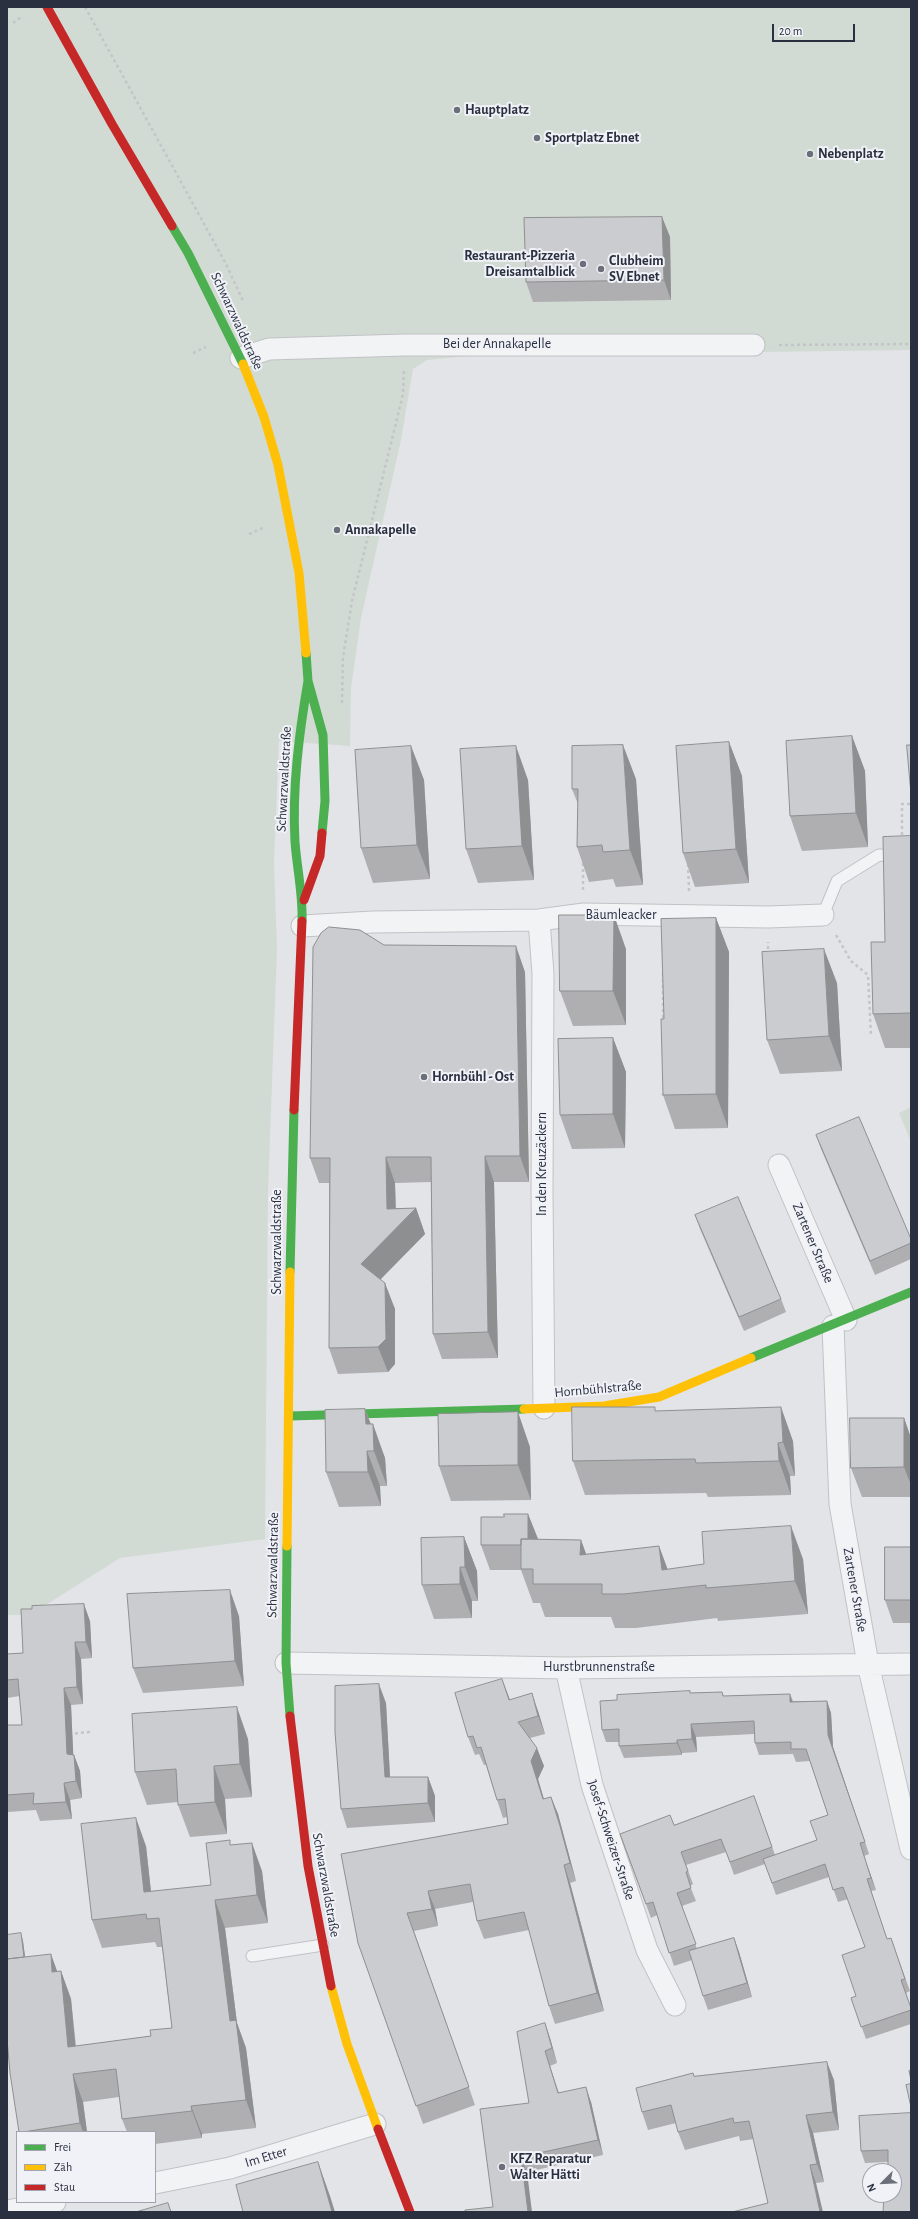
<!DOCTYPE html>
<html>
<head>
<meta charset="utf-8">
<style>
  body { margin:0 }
  #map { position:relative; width:918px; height:2219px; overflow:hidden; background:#e3e4e7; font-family:"Alegreya Sans",sans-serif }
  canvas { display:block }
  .frame { position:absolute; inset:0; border:8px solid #2a3040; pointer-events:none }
  .legend { position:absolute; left:16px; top:2131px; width:140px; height:72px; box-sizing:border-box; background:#f0f2f7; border:1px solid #a1a4ae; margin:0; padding:5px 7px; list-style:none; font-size:12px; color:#2a3040 }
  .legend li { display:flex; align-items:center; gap:8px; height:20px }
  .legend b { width:20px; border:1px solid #a1a4ae }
  .north { position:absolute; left:862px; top:2163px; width:40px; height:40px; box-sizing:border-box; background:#f0f2f7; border:1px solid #a1a4ae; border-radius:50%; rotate:246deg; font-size:11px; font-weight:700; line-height:16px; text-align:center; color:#2a3040 }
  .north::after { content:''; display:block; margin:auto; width:14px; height:18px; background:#6b6f7a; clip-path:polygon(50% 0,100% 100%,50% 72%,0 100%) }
  .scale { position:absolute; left:772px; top:24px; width:83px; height:18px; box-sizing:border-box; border:2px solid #2a3040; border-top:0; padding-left:5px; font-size:12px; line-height:14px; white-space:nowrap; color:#2a3040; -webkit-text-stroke:3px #f0f2f7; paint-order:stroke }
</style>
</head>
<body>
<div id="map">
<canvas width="918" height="2219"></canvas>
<div class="frame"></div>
<ul class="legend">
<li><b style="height:5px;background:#4caf50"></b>Frei</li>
<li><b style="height:5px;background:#ffc107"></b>Zäh</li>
<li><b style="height:5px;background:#c62828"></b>Stau</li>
</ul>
<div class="north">N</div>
<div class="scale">20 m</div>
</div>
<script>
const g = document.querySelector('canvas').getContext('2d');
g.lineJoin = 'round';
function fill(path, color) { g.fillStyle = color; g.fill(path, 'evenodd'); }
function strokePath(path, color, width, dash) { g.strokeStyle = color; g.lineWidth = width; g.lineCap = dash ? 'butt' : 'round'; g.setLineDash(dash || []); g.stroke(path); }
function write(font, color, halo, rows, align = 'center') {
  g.font = font + ' "Alegreya Sans",sans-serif'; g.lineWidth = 4; g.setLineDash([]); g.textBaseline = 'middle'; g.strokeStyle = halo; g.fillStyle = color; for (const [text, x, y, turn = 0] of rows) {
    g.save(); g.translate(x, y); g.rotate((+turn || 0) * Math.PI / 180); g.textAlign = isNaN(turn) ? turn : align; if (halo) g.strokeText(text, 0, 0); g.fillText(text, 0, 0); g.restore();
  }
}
fill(new Path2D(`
  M7,7H911V350L468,356L427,360L413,369L401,440L361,618L351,688L350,746L279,741L274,863L277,949L268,1191L265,1539L120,1558L30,1615H7Z
  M911,1107V1142L899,1113Z`), '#d2dbd3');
const lane = new Path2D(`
  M823,915L837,881L879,855L911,856
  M252,1956L323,1945`);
const street = new Path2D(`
  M241,358L269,349L405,345H754
  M539,920L543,974L542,1190L544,1408
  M302,926L373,922L539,920L584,914L768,917L823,915
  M779,1165L846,1320
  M833,1326L840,1504L868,1664L911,1849
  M286,1663L566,1668L911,1664
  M566,1668L592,1785L647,1950L675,2005
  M155,2183L230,2168L375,2124
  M7,2211L55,2202`);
strokePath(lane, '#c1c2c5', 13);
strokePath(street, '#c1c2c5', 23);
strokePath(new Path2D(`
  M85,7L226,264L243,301
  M13,23L23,16
  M779,345L911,344
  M193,353L206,347
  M249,534L265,527
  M342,703L343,657L352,601L395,427L403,394L404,369
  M902,835V804H911
  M583,863V890
  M688,864L689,891
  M836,935L851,961L868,975L871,1036
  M768,955V942
  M663,973V1022
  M663,1093V1099
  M69,1734L90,1732`), '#c4c5c9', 2.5, [3, 3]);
strokePath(lane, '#f2f3f5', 11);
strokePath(street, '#f2f3f5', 21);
strokePath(new Path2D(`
  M172,226L188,253L243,364
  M306,653L308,681L323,735L325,801L322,833
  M302,921C303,894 297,869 295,842C292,788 299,734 308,681
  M290,1272L294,1110
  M751,1358L911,1292
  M290,1416L524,1409
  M287,1546L286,1663L290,1716`), '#4caf50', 9);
strokePath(new Path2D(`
  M243,364L264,417L278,465L299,573L306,653
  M524,1409L604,1406L659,1397L751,1358
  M287,1546L290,1272
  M331,1986L347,2044L378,2129`), '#ffc107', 9);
strokePath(new Path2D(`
  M47,7L112,124L172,226
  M304,900L320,856L322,833
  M294,1110L302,921
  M290,1716L308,1866L331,1986
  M378,2129L410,2212`), '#c62828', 9);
fill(new Path2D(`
  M662,217L670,237L671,300L533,302L526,282Z
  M852,736L865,771L868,847L802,851L790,816Z
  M729,742L742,776L749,883L695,887L683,853Z
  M411,746L424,780L430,879L373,883L361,848Z
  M636,779L643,885L616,887L613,879L589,882L577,847L578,804L572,789Z
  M528,780L534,880L478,883L466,849Z
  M911,836V1048H885L873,1014L885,942Z
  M716,918L729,952L728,1128L675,1129L663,1095L664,1019Z
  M384,945L525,972L529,1182H494L498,1358L442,1359L433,1334L431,1182L395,1183L396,1208H416L425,1234L380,1280L395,1309V1364L388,1372L338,1374L329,1348V1183H319L310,1158Z
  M626,949V1025L573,1026L560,991Z
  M837,983L842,1071L780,1074L767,1040Z
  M613,1038L626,1072L625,1148L572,1149L560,1115Z
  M816,1135L911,1239V1259L875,1275L821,1149Z
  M695,1215L781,1299L786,1312L744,1331L700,1229Z
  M365,1409L371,1424L385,1458L387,1486H380L381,1506L339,1507L326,1472Z
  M656,1411L793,1441L795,1476H790L791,1495L708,1497L706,1493L585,1495L573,1461Z
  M904,1418L911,1438V1497H862L851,1468Z
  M530,1447L531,1500L451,1501L439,1466Z
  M528,1514L538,1539L581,1540L586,1554L659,1546L668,1570L803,1559L808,1614L718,1621L717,1618L636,1628H615L611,1617H545L540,1603H533L521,1570H490L481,1545L504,1517Z
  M464,1537L477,1571L478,1601H472V1618L434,1619L422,1585Z
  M911,1547V1623H893L885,1600Z
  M239,1616L244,1686L143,1693L133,1668Z
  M90,1621L92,1658L81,1659L83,1704L71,1705L73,1755H74L80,1771L82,1798L70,1800L72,1819L40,1821L36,1810L8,1812L7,1808V1725H22L20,1696L7,1698V1654L23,1653Z
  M690,1691V1693L722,1692L724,1696L790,1694L793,1701H827L831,1713L833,1747L869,1854L864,1856L876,1890L871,1891L887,1939L891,1938L910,1991L906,1993L911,2008V2024L866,2039L851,1998L856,1996L865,1947L848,1899L838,1902L829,1877L776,1895L765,1864L734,1875L726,1852L686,1865L693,1884L690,1886L696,1901L682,1906L697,1949L734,1938L739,1952L752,1997L708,2010L703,1996L692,1960L674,1966L657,1915L651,1918L620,1834L674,1825L754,1796L775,1855L817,1840L828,1815L810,1761L796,1762L793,1754L759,1755L755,1743L754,1734L696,1737L697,1752L682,1753V1755L624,1758L619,1746V1742H606L602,1730Z
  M510,1700L538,1711L545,1734L530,1738L544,1766L538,1779L544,1799L551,1797L558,1814L566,1844L576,1881L570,1883L604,2011L555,2024L549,2006L529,1930L484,1939L477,1921L473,1902L435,1909L438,1926L414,1931L475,2105L423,2124L358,1943L508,1824L507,1817L503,1818L497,1800L486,1765H484L479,1754L475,1755L468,1737Z
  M386,1703L390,1777H428L435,1796V1822L347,1828L341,1809Z
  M248,1739L252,1797L225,1799L227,1834L190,1837L178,1805V1802L147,1805L135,1772Z
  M232,1845L262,1871L268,1923L225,1928L237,2023L246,2048L256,2128L202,2134V2138L155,2144V2132H127L122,2119L119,2097L83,2102L87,2132H23V1941L25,1957L57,1972L61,1971L71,1999L76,2046L151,2036L172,2028L162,1947H157L155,1942L102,1948L92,1920L146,1846L151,1892L211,1885Z
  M545,2023L550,2038L557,2063L550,2066L559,2093L591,2102L603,2155L527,2172L493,2207L529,2103Z
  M694,2076L834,2080L839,2130L813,2133L824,2182L816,2183L768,2203L754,2139L740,2141L739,2136L685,2150L678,2132L676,2123L648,2130L642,2112Z
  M911,2113L887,2198L888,2162L865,2163L861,2151Z`), '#afafb2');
fill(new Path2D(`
  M662,217L670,237L671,300L664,280Z
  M852,736L865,771L868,847L856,813Z
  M729,742L742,776L749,883L736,849Z
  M623,745L636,779L643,885L630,850Z
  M411,746L424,780L430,879L417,845Z
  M516,746L528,780L534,880L522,846Z
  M614,915L626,949V1025L613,991Z
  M716,918L729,952L728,1128L716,1094Z
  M516,946L525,972L529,1182L520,1156Z
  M824,949L837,983L842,1071L829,1036Z
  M613,1038L626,1072L625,1148L613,1114Z
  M485,1156L494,1182L498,1358L488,1332Z
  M386,1157L395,1183L396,1228L416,1208L425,1234L370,1290L361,1264L387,1209Z
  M385,1283L395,1309V1364L388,1372L378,1347Z
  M781,1407L793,1441L795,1476L783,1442Z
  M365,1409L373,1431V1424L385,1458L387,1486L374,1451L366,1424Z
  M518,1412L530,1447L531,1500L518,1465Z
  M904,1418L911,1438V1485L904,1467Z
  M778,1443L790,1476L791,1495L779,1461Z
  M367,1451L380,1486L381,1506L368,1472Z
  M528,1514L538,1539L528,1545Z
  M791,1526L803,1559L808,1614L795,1581Z
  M464,1537L477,1571L478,1601L465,1567Z
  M581,1540L593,1573L580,1555Z
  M659,1546L671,1579L662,1570Z
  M460,1567L472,1601V1618L460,1584Z
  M230,1590L239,1616L244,1686L235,1661Z
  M84,1604L90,1621L92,1658L86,1642Z
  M75,1642L81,1659L83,1704L77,1687Z
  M502,1679L509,1697L515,1718Z
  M379,1684L386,1703L391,1795L385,1777Z
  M64,1688L71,1705L74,1770L67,1754Z
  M532,1693L538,1711L545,1734L538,1716Z
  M790,1694L794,1707L790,1702Z
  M827,1701L831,1713L833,1747L869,1854L828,1735Z
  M237,1707L248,1739L252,1797L240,1764Z
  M691,1724L696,1737L697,1752L692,1739Z
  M677,1740L682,1753V1755L677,1743Z
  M537,1748L544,1766L538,1779L549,1817L543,1799L531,1761Z
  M74,1755L80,1771L82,1798L76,1781Z
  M214,1766L225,1799L227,1834L215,1802Z
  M428,1777L435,1796V1822L428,1803Z
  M64,1783L70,1800L72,1819L66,1802Z
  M551,1797L558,1814L576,1881L570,1863Z
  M136,1818L146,1846L154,1919L144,1892Z
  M252,1843L262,1871L268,1923L257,1895Z
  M860,1843L864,1856L876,1890L871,1878Z
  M564,1865L570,1883L604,2011L597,1993Z
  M428,1891L435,1909L438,1926L432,1909Z
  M215,1900L225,1928L237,2023L246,2048L256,2128L246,2100L230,2021Z
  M21,1933L23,1941L26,1964L24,1957Z
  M734,1938L739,1952L752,1997L747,1983Z
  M51,1954L61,1982L52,1972Z
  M61,1971L71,1999L78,2075L68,2047Z
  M545,2023L550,2038L557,2063L552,2048Z
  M545,2051L550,2066L563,2109L558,2093Z
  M827,2062L834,2080L839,2130L833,2112Z
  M73,2074L83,2102L87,2132H83L80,2123Z
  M586,2087L591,2102L603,2155L598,2140Z
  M191,2106L202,2134V2138L192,2111Z
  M806,2115L813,2133L824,2182L817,2164Z
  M521,2157L527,2172L532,2212H528Z
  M318,2162L330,2196L335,2212H332Z
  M810,2165L816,2183L823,2212H820Z`), '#8e8f91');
const building = new Path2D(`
  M662,217L664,280L526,282L524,218Z
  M852,736L856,813L790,816L786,741Z
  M729,742L736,849L683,853L676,746Z
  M623,745L630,850L603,852L602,845L577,847L578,789H572V746Z
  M907,745H911V794Z
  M411,746L417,845L361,848L355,750Z
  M516,746L522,846L466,849L460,749Z
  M911,836V1013L873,1014L871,942H885L883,837Z
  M559,915H614L613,991H560Z
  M716,918V1094L663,1095L661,1019H664L661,919Z
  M329,927L360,930L384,945L516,946L520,1156H485L488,1332L433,1334L431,1157H386L387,1209L416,1208L361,1264L385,1283L386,1339L378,1347L329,1348L330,1158H310L313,947L321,933Z
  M824,949L829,1036L767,1040L762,952Z
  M613,1038V1114L560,1115L558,1039Z
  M859,1117L911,1239V1243L870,1261L816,1135Z
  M738,1197L781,1299L739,1317L695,1215Z
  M572,1407H655V1411L781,1407L783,1442L778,1443L779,1461L696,1463L695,1459L573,1461Z
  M365,1409L366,1424H373L374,1451H367L368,1472H326L325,1410Z
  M518,1412V1465L439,1466L438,1414Z
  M850,1418H904V1467L851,1468Z
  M504,1514H528V1539H521V1545H481V1517H504Z
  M791,1526L795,1581L706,1588V1585L624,1594H602V1584H533V1569H521V1539L581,1540L580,1555L659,1546L662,1570L704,1564L702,1532Z
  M464,1537L465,1567H460V1584L422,1585L421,1538Z
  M885,1547H911V1600H885Z
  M230,1590L235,1661L133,1668L127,1594Z
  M84,1604L86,1642H75L77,1687L64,1688L67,1754L74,1755L76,1781L64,1783L66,1802L33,1804L34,1793L7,1795V1725H22L18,1679L7,1680V1654L23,1653L21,1609H32V1606Z
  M502,1679L509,1700L532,1693L538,1716L518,1722L537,1748L531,1761L543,1799L551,1797L560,1826L570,1863L564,1865L597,1993L549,2006L524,1912L477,1921L470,1884L428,1891L432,1909L407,1913L469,2087L416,2106L358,1943L341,1854L508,1824L505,1799L497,1800L481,1747L477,1748L473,1736L468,1737L455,1693Z
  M379,1684L385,1777H428V1803L341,1809L335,1732V1686Z
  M690,1691V1693L722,1692L723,1696L790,1694V1702L827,1701L828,1735L865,1842L860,1843L871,1878L867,1879L887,1939L891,1938L905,1979L901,1980L911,2008V2010L861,2027L851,1998L856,1996L842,1955L865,1947L843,1887L833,1890L825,1864L772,1883L763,1859L817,1840L810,1821L828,1815L806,1749H791V1742L755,1743L754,1721L691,1724L692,1739L677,1740V1743L619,1746V1729L602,1730L600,1701L617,1700V1695Z
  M237,1707L240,1764L214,1766L215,1802L178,1805L176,1769L135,1772L132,1714Z
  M754,1796L772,1847L730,1862L721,1839L681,1852L688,1871L686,1872L691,1888L677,1893L696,1944L669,1953L653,1902L646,1904L620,1834L670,1815L674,1825Z
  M136,1818L144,1892L211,1885L206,1843L230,1840V1845L252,1843L257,1895L215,1900L230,2021L236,2020L246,2100L191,2106L192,2111L122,2119L116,2069L73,2074L80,2123L23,2132H19L10,2073L7,2039V1959L51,1954L52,1972L61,1971L68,2047L151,2036L150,2030L172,2028L159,1918L147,1919L146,1914L92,1920L81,1824Z
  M21,1933L24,1957L7,1959V1935Z
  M734,1938L747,1983L703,1996L689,1951Z
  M545,2023L552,2048L545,2051L558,2093L586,2087L598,2140L521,2157L528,2212H465V2210L493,2207L480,2109L529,2103L517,2032Z
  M827,2062L833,2112L806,2115L817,2164L810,2165L820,2212H732L768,2203L749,2121L734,2123L733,2118L678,2132L671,2105L642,2112L636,2088L693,2073L694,2076Z
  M911,2070V2080L909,2071Z
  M911,2084V2107L906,2085Z
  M911,2113V2212H883L884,2197L887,2198V2195H894V2171H888V2150L861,2151L859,2116Z
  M318,2162L332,2212H243L236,2185Z
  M168,2203L171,2212H136Z`);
fill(building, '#cbcccf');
strokePath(building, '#8e8f91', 1);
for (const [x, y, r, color] of [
  [457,110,4,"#6b6f7a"],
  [537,138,4,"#6b6f7a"],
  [810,154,4,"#6b6f7a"],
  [583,264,4,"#6b6f7a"],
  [601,269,4,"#6b6f7a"],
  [337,530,4,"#6b6f7a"],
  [424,1077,4,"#6b6f7a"],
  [502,2167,4,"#6b6f7a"]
]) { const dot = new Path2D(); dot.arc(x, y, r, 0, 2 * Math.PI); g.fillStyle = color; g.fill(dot); strokePath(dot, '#f0f2f7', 1.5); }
write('bold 14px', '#2a3040', '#f0f2f7', [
  ["Hauptplatz",465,110],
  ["Sportplatz Ebnet",545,138],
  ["Nebenplatz",818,154],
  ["Restaurant-Pizzeria",575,256,"right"],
  ["Dreisamtalblick",575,272,"right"],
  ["Clubheim",609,261],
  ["SV Ebnet",609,277],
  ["Annakapelle",345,530],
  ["Hornbühl - Ost",432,1077],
  ["KFZ Reparatur",510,2159],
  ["Walter Hätti",510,2175]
], 'left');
write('14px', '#2a3040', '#f0f2f7', [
  ["Schwarzwaldstraße",237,321,65],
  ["Bei der Annakapelle",497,344],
  ["Schwarzwaldstraße",284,779,-87],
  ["Bäumleacker",621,915],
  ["In den Kreuzäckern",542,1164,-90],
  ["Schwarzwaldstraße",277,1242,-90],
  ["Zartener Straße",813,1243,67],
  ["Hornbühlstraße",598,1389,-5],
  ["Schwarzwaldstraße",273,1565,-89],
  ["Zartener Straße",855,1590,80],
  ["Hurstbrunnenstraße",599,1667],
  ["Josef-Schweizer-Straße",611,1840,72],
  ["Schwarzwaldstraße",326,1885,80],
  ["Im Etter",266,2157,-17]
]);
</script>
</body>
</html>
